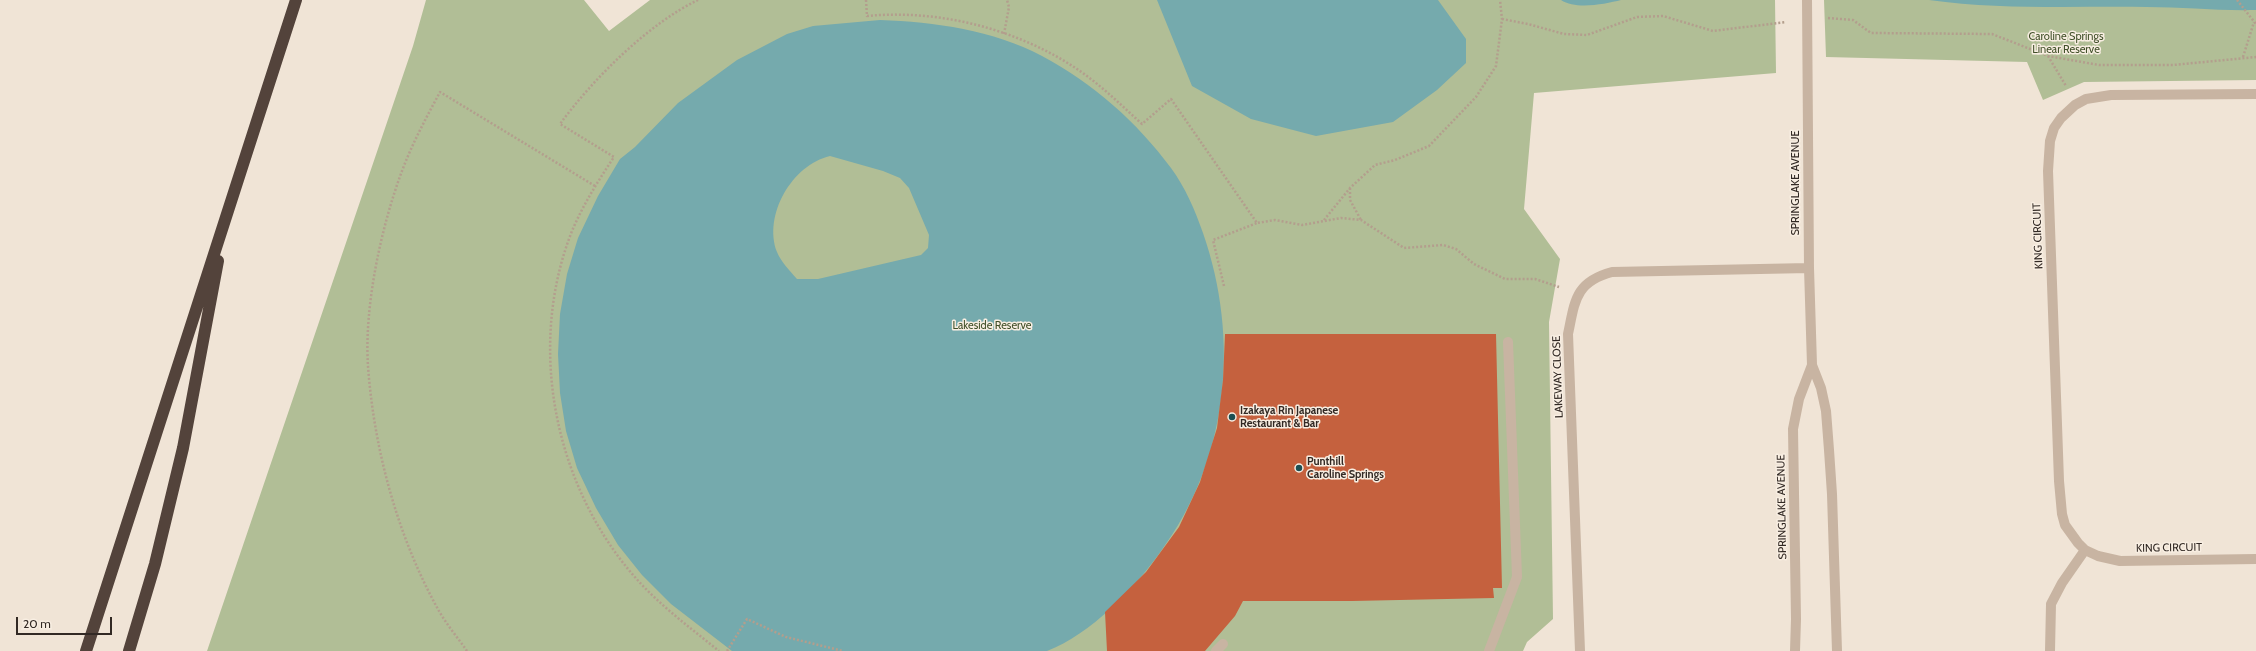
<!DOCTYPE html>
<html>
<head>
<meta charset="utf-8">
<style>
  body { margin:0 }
  #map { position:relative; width:2256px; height:651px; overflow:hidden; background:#f0e4d6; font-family:Cabin,sans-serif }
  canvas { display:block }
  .scale { position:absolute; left:16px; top:617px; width:96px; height:18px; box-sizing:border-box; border:2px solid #322924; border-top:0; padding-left:5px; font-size:12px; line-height:14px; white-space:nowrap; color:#322924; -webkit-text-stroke:3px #f8eee2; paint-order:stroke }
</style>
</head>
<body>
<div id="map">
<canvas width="2256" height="651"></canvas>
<div class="scale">20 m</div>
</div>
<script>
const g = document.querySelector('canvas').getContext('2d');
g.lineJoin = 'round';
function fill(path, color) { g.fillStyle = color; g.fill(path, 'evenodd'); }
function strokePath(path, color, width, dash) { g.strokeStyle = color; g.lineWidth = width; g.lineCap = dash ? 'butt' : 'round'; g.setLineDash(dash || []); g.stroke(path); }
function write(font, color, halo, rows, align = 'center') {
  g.font = font + ' Cabin,sans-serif'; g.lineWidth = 3; g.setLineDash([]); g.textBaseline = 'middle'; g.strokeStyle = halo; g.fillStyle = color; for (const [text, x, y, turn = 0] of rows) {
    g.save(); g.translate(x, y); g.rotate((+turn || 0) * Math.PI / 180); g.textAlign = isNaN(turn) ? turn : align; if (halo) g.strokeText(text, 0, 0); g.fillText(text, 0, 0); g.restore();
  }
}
fill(new Path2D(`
  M426,0H584L609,31L650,0H1775L1776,73L1534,93L1524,209L1560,259L1549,322L1553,619L1527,642L1523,651H207L413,46Z
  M1824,0H2256V80L2084,82L2043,100L2027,62L1826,57Z`), '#b1be96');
fill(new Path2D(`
  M1157,0H1438L1466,39V63L1437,90L1393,122L1316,136L1251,119L1192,86Z
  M1561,0H1621C1605,4 1576,10 1561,0Z
  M1929,0H2256V10C2219,11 2183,7 2147,7C2074,6 2001,10 1929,0Z
  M880,20C935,22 993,30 1042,56C1093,83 1137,122 1171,168C1185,187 1195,210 1203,233C1240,339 1229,459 1161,551C1134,589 1091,634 1047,651H732L671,604L642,575L618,545L596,508L577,468L566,431L560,393L558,354L560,314L567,274L578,238L598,196L620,159L635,147L678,103L737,60L787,34L813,26ZM830,156L883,171L900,178L909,188L929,235L928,248L921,255L818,279H797C790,271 781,262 777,252C763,215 792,165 830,156Z`), '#75aaad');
fill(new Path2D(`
  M1225,334H1496L1502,588H1493L1494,598L1352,601H1243L1235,616L1205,651H1107L1105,612L1146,572L1179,527L1200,482L1217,428L1223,380Z`), '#c5613e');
strokePath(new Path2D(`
  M698,0C648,24 593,79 560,124L614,157C598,181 583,205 572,231C525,350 556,494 643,586C666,610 693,630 719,651
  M866,0L867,16C939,9 1017,29 1077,69C1101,85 1121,105 1142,124L1171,99L1257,223L1275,220L1302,225L1341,218L1361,220L1404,248L1443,245L1456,249L1474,264L1505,279H1535L1559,287
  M2237,0L2256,24
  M1828,18L1853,20L1871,33L1992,34L2048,56L2099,65H2173L2256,57
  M1502,19L1528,24L1564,34L1587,35L1637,17L1663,16L1713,31L1786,22
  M1004,34L1009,7L1007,0
  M2048,56L2066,86
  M2243,57L2254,22
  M1350,188V200L1361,220
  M1324,220L1350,188L1375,165L1395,160L1429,146L1476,97L1496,66L1502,19L1500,0
  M1224,286L1213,240L1257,223
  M467,651C458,638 447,625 439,611C398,538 374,450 368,366C364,307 381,227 402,171C412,144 426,118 440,92L595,186
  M727,651L747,619L786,637L843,651`), '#b39e8d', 2.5, [2, 2]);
strokePath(new Path2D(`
  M1216,651L1223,644
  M1489,651L1517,577L1508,342`), '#c8b4a2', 10);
strokePath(new Path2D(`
  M1807,0L1809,268L1812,365L1821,388L1826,411L1829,450L1832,494L1837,651
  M2256,94L2111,95L2086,99L2075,105L2061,118L2054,128L2050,141L2048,171L2059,481L2062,514L2065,525L2078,543L2085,550L2098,556L2120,561L2256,559
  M1580,651L1568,334C1575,301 1575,282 1612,272L1809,268
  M1795,651L1796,619L1793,429L1799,399L1812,365
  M2050,651L2051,604L2062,583L2085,550`), '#c8b4a2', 10);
strokePath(new Path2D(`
  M86,651L296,0
  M129,651L155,564L183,448L218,261`), '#53433b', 12);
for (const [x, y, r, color] of [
  [1232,417,4,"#1b4f53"],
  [1299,468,4,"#1b4f53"]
]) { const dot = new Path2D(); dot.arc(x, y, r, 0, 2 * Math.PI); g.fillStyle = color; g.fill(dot); strokePath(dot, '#f8eee2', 1.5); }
write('11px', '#415029', '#f8eee2', [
  ["Caroline Springs",2066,37],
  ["Linear Reserve",2066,50],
  ["Lakeside Reserve",992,326]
]);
write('11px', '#322924', '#f8eee2', [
  ["SPRINGLAKE AVENUE",1796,183,-90],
  ["KING CIRCUIT",2038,236,-92],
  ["LAKEWAY CLOSE",1558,377,-92],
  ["SPRINGLAKE AVENUE",1782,507,-91],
  ["KING CIRCUIT",2169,548,-1]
]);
write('bold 11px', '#322924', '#f8eee2', [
  ["Izakaya Rin Japanese",1240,411],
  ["Restaurant & Bar",1240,424],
  ["Punthill",1307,462],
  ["Caroline Springs",1307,475]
], 'left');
</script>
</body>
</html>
